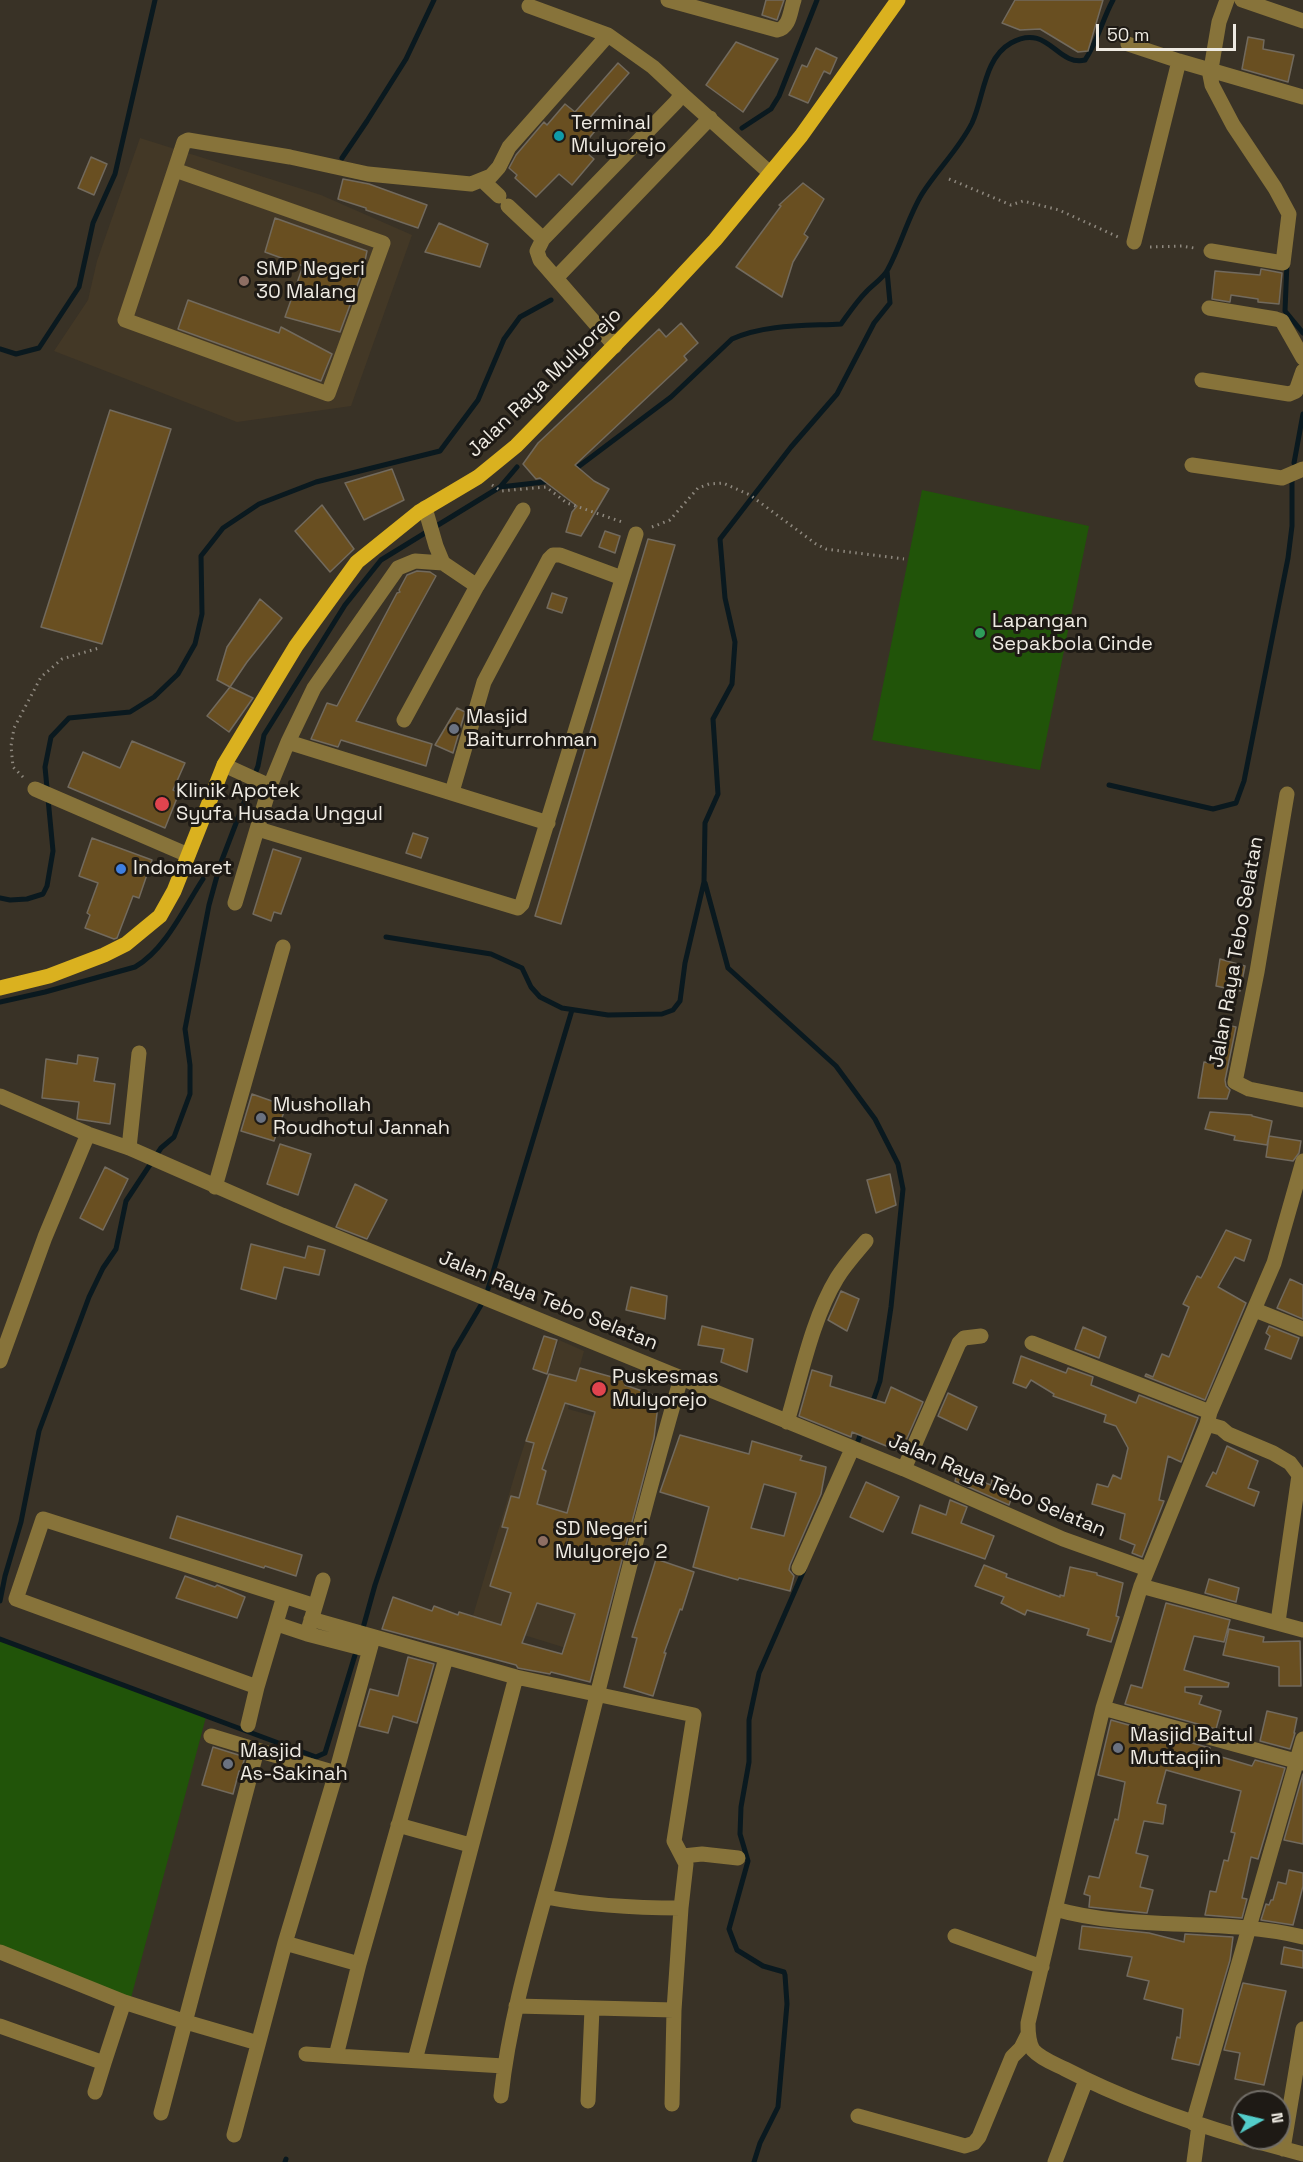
<!DOCTYPE html>
<html>
<head>
<meta charset="utf-8">
<style>
  body { margin:0 }
  #map { position:relative; width:1303px; height:2162px; overflow:hidden; background:#393226; font-family:"Space Grotesk",sans-serif }
  canvas { display:block }
  .north { position:absolute; left:1231px; top:2090px; width:60px; height:60px; box-sizing:border-box; background:#1e1a15; border:2px solid #716d67; border-radius:50%; rotate:82deg; font-size:16px; font-weight:700; line-height:24px; text-align:center; color:#eeeae2 }
  .north::after { content:''; display:block; margin:auto; width:21px; height:27px; background:#53cdca; clip-path:polygon(50% 0,100% 100%,50% 72%,0 100%) }
  .scale { position:absolute; left:1096px; top:24px; width:140px; height:27px; box-sizing:border-box; border:3px solid #eeeae2; border-top:0; padding-left:8px; font-size:18px; line-height:21px; white-space:nowrap; color:#eeeae2; -webkit-text-stroke:4px #1e1a15; paint-order:stroke }
</style>
</head>
<body>
<div id="map">
<canvas width="1303" height="2162"></canvas>
<div class="north">N</div>
<div class="scale">50 m</div>
</div>
<script>
const g = document.querySelector('canvas').getContext('2d');
g.lineJoin = 'round';
function fill(path, color) { g.fillStyle = color; g.fill(path, 'evenodd'); }
function strokePath(path, color, width, dash) { g.strokeStyle = color; g.lineWidth = width; g.lineCap = dash ? 'butt' : 'round'; g.setLineDash(dash || []); g.stroke(path); }
function write(font, color, halo, rows, align = 'center') {
  g.font = font + ' "Space Grotesk",sans-serif'; g.lineWidth = 6; g.setLineDash([]); g.textBaseline = 'middle'; g.strokeStyle = halo; g.fillStyle = color; for (const [text, x, y, turn = 0] of rows) {
    g.save(); g.translate(x, y); g.rotate((+turn || 0) * Math.PI / 180); g.textAlign = isNaN(turn) ? turn : align; if (halo) g.strokeText(text, 0, 0); g.fillText(text, 0, 0); g.restore();
  }
}
fill(new Path2D(`
  M140,138L321,195L412,235L351,406L237,422L54,351L88,300L97,261Z
  M559,1340L584,1351L568,1409L618,1423L566,1648L472,1619L518,1464Z`), '#433826');
fill(new Path2D(`
  M922,490L1089,526L1040,770L872,740Z
  M0,1639L206,1717L131,1998L0,1945Z`), '#215409');
strokePath(new Path2D(`
  M742,128L771,109L779,96L817,0
  M342,158L367,121L406,59L434,0
  M1287,262L1285,311L1303,333
  M0,349L16,354L39,348L79,287L93,223L115,174L155,0
  M1294,463L1303,414
  M574,470L671,397L732,339C766,324 805,326 841,324C849,313 857,301 866,292C873,284 884,278 888,269C901,245 908,217 922,194C937,170 959,149 972,123C984,97 984,58 1011,43C1048,22 1057,67 1085,60C1098,41 1102,20 1113,0
  M500,487L517,467
  M1109,785L1213,809L1236,803L1244,781L1288,558L1292,526V480
  M705,883L728,968L836,1066L875,1119L898,1164L903,1189L891,1307L880,1381L872,1404
  M0,898L10,900L27,899L43,894L47,886L53,851L45,767L51,737L69,718L130,712L154,697L178,674L195,644L202,614L201,556L223,528L259,504L316,482L440,451L478,400L504,339L520,317L551,300
  M386,937L491,954L522,968L531,987L540,997L562,1008L608,1015L662,1014L673,1010L680,1001L685,963L704,882L705,823L718,794L713,719L732,684L735,642L725,598L720,539L791,447L837,394L874,323L890,303L887,271
  M0,1002L45,992L135,967C166,949 184,908 203,879
  M488,1289L572,1010
  M858,1441L862,1430
  M0,1601L5,1576L21,1522L39,1431L89,1297L103,1268L116,1249L126,1201L161,1148L174,1137L190,1094V1065L185,1029L209,905L220,865L258,766L264,735L345,605L381,560L500,487L544,482L551,479
  M363,1628L375,1585L454,1351L481,1305
  M0,1639L316,1757L325,1753L355,1655
  M285,2162L286,2159
  M754,2162L760,2143L778,2107L787,2004L785,1975L784,1972L763,1966L737,1950L729,1929L748,1861L740,1834L741,1807L749,1762V1720L759,1673L804,1570`), '#0a191f', 5);
const building = new Path2D(`
  M766,0H784L777,20L762,15Z
  M1015,0H1103L1088,51L1078,52L1040,29L1020,30L1002,23Z
  M1248,37L1264,40L1263,49L1294,55L1288,82L1242,69Z
  M736,42L778,59L743,112L706,85Z
  M816,48L837,58L830,74L824,71L808,103L789,95L802,65L807,67Z
  M618,63L629,73L586,122L595,131L581,148L594,159L572,185L559,174L536,197L515,178L517,175L509,168L516,155L544,122L547,125L565,104L575,112Z
  M91,157L107,164L94,195L78,188Z
  M343,179L369,184L427,205L418,228L366,210V208L338,199Z
  M803,183L824,199L804,234L808,237L793,262L782,297L736,267L781,206L779,205Z
  M275,218L367,251L363,270L340,332L285,317L303,266L265,252Z
  M439,223L488,244L480,267L425,252Z
  M1261,269L1282,273L1279,304L1258,302V299L1231,295L1230,302L1212,299L1215,271L1260,275Z
  M188,300L279,333L281,327L332,354L321,381L178,329Z
  M681,323L698,343L684,356L687,360L575,465L594,481L609,489L581,536L566,532L572,512L577,506L540,478L536,479L523,464L538,443L659,329L666,337Z
  M110,410L171,429L102,644L41,627Z
  M392,469L404,500L364,520L345,483Z
  M322,505L354,549L330,572L295,531Z
  M605,531L620,536L615,553L599,547Z
  M648,539L675,545L561,924L535,916Z
  M417,571L430,572L436,576L356,721L432,744L426,766L341,740L338,747L311,739L327,703L337,706L397,593L400,592L399,590L407,575Z
  M552,593L567,598L562,613L547,608Z
  M260,599L282,618L247,662L230,687L217,680L227,647Z
  M230,687L253,698L229,732L207,716Z
  M457,708L465,712L453,753L435,745Z
  M132,741L185,763L173,790L179,793L165,828L68,787L83,752L120,768Z
  M413,833L428,838L421,858L406,853Z
  M92,838L152,860L139,898L133,896L117,938L114,939L85,928L90,915L87,913L98,883L79,876Z
  M273,849L301,858L281,914L274,912L271,921L253,914Z
  M1220,959L1245,966L1240,991L1216,986Z
  M1222,1024L1236,1027L1225,1080L1226,1086L1230,1090L1227,1099L1198,1098L1204,1062L1215,1064Z
  M78,1055L98,1058L94,1081L115,1084L110,1124L77,1119L79,1102L42,1098L46,1059L77,1064Z
  M252,1094L286,1106L274,1141L241,1131Z
  M1210,1112L1252,1115V1116L1272,1121L1267,1145L1234,1140L1235,1136L1205,1129Z
  M1269,1136L1301,1141L1299,1153L1293,1161L1266,1157Z
  M280,1144L311,1154L298,1195L267,1184Z
  M105,1167L128,1179L103,1230L80,1218Z
  M890,1174L896,1205L876,1213L867,1180Z
  M355,1184L387,1200L367,1239L336,1227Z
  M1226,1230L1251,1240L1244,1261L1235,1257L1218,1287L1246,1303L1205,1400L1145,1376L1146,1374L1153,1377L1162,1354L1169,1357L1189,1307L1183,1304L1197,1276L1201,1278Z
  M251,1244L305,1258L308,1246L325,1250L319,1275L284,1267L276,1299L241,1289Z
  M1290,1279L1303,1285V1319L1277,1308Z
  M631,1287L667,1296L665,1319L626,1310Z
  M841,1291L859,1299L847,1331L828,1320Z
  M702,1326L753,1339L747,1372L721,1362L724,1349L698,1345Z
  M1269,1326L1299,1338L1291,1359L1265,1349L1270,1336L1266,1333Z
  M1083,1327L1106,1337L1099,1358L1075,1349Z
  M544,1336L557,1340L547,1374L533,1369Z
  M1021,1356L1066,1373L1068,1368L1093,1377L1091,1385L1136,1403L1139,1395L1198,1418L1181,1462L1168,1456L1159,1500L1164,1501L1142,1557L1132,1553L1135,1545L1120,1539L1125,1514L1092,1504L1097,1484L1108,1487L1113,1475L1121,1479L1128,1448L1116,1426L1104,1422L1106,1415L1053,1396L1054,1394L1031,1380L1026,1388L1013,1383Z
  M580,1368L626,1381L625,1385L659,1397L654,1438L590,1682L551,1672L550,1674L518,1668L516,1665L382,1629L393,1597L432,1611L434,1606L458,1615L459,1612L501,1625L511,1593L490,1586L508,1528L502,1527L511,1496L519,1498L534,1443L526,1441L549,1374L576,1381ZM565,1403L595,1412L567,1513L537,1504L546,1471L542,1469ZM537,1603L575,1614L562,1654L522,1643Z
  M812,1370L832,1376L830,1386L885,1403L891,1387L923,1402L901,1452L852,1432L851,1437L799,1416Z
  M948,1393L977,1407L967,1430L938,1416Z
  M680,1435L749,1454L752,1441L802,1456L800,1460L826,1467L821,1494L790,1565L789,1570L794,1576L790,1591L739,1578L738,1580L693,1567L709,1507L660,1492ZM764,1484L796,1493L784,1536L751,1528Z
  M1227,1446L1258,1461L1248,1488L1259,1492L1254,1506L1206,1486L1213,1472L1216,1474Z
  M957,1473L991,1485L992,1479L1016,1485L1009,1505L955,1481Z
  M866,1482L899,1497L883,1532L850,1517Z
  M950,1500L967,1507L961,1523L994,1536L985,1559L912,1533L920,1505L946,1515Z
  M177,1516L302,1555L296,1576L265,1566L264,1568L170,1538Z
  M656,1559L694,1572L682,1610L680,1609L664,1653H666L653,1696L624,1687L637,1638L632,1637Z
  M984,1565L1007,1574L1006,1577L1060,1597V1595L1064,1596L1070,1567L1097,1573V1575L1123,1583L1116,1616L1119,1617L1111,1642L1087,1635L1089,1629L1027,1610L1025,1615L1001,1603L1004,1597L975,1586Z
  M185,1576L215,1587L217,1585L245,1597L237,1618L176,1598Z
  M1209,1579L1239,1588L1236,1602L1205,1593Z
  M1166,1603L1230,1620L1224,1642L1194,1636L1184,1670L1229,1683L1228,1687H1185V1692L1202,1696L1199,1704L1221,1711L1216,1729L1125,1704L1131,1685L1142,1688Z
  M1229,1629L1264,1637L1263,1642L1300,1641L1301,1686H1279V1667L1223,1655Z
  M408,1657L434,1664L417,1723L393,1716L388,1733L359,1726L370,1689L398,1696Z
  M1267,1711L1297,1718L1294,1733H1295L1290,1749L1260,1741Z
  M1111,1720L1210,1748L1208,1753L1252,1766L1255,1760L1285,1768L1258,1859L1251,1857L1242,1898L1247,1899L1242,1918L1205,1915L1210,1891L1216,1892L1224,1860L1228,1861L1235,1833L1231,1832L1241,1791L1166,1770L1157,1803L1166,1805L1163,1824L1144,1821L1136,1853L1148,1856L1140,1887L1153,1890L1147,1913L1089,1907L1090,1896L1084,1894L1089,1876L1099,1878L1115,1819L1118,1820L1125,1782L1098,1775Z
  M213,1747L245,1757L241,1771H239L233,1794L202,1785Z
  M1303,1774V1844L1284,1840Z
  M1289,1870L1303,1873V1886L1293,1925L1261,1920L1266,1904L1269,1905L1271,1900H1273L1278,1882L1286,1884Z
  M1082,1926L1149,1933L1184,1942L1185,1934L1233,1937L1230,1960L1199,2065L1172,2059L1177,2037L1180,2038L1183,2009L1144,1999L1149,1981L1127,1976L1132,1957L1079,1949Z
  M1284,1947L1303,1951V1968L1281,1964Z
  M1243,1983L1286,1991L1264,2085L1235,2079L1240,2053L1224,2050Z`);
fill(building, '#694f21');
strokePath(building, '#726a5d', 1.5);
strokePath(new Path2D(`
  M949,179L1011,205L1023,201L1059,210L1118,237
  M1150,247L1182,246L1194,248
  M492,485L501,491L546,487L567,503L625,523
  M652,527L670,520L698,488L709,484L723,483L750,495L816,544L826,549L904,559
  M23,777L13,767L11,746L14,728L41,677L62,659L99,648`), '#8e887e', 3, [1.5, 4.5]);
strokePath(new Path2D(`
  M668,0L777,30C790,28 790,11 794,0
  M1242,0L1303,21
  M529,6L608,35L653,67L682,94
  M1128,44L1179,61L1303,97
  M175,170L383,243L328,394L125,320L184,142L188,140L290,157L368,174L471,184L491,176L499,167L509,147L608,35
  M482,180L499,196
  M508,206L543,239
  M1134,242L1179,61
  M1211,251L1283,263L1289,214L1275,188L1233,125L1212,85L1210,75L1219,22L1227,0
  M556,278L710,118
  M1209,308L1276,319L1282,321L1303,358
  M615,346L540,260L537,251L543,239L676,102L682,94L770,173
  M1202,380L1289,394L1296,391L1303,371
  M1192,465L1282,478L1303,469
  M425,508L436,546L443,563L477,586
  M404,720L477,586L523,510
  M288,742L548,823
  M224,765L270,786
  M35,789L188,855
  M452,792L484,682L549,559L553,555H560L622,578
  M1287,794L1257,972L1235,1082L1249,1089L1303,1100
  M258,829L518,908L522,904L636,534
  M235,903L270,786L288,742L314,688L398,568L415,561L443,563
  M0,1096L88,1134L129,1148L282,1215L904,1469L1063,1539L1147,1569
  M129,1148L139,1053
  M215,1187L283,947
  M1255,1310L1303,1329
  M1032,1343L1210,1412
  M0,1361L45,1237L88,1134
  M787,1422C801,1376 812,1319 837,1278C845,1265 856,1253 866,1241
  M1207,1424L1221,1428L1228,1434L1273,1453L1290,1463L1299,1475L1278,1622
  M904,1469L959,1343L964,1338L981,1336
  M799,1568L852,1449
  M1141,1586L1303,1630
  M284,1596L315,1606
  M311,1619L516,1677L694,1715L674,1841L686,1864L681,1908C635,1908 592,1906 546,1897
  M277,1624L307,1634L323,1580
  M307,1634L369,1650
  M446,1658L359,1964L336,2056L504,2066
  M1103,1708L1303,1763
  M248,1725L257,1687L284,1596L43,1519L16,1599L257,1687
  M211,1736L257,1750
  M398,1825L470,1845
  M683,1856L702,1854L738,1858
  M1055,1909C1135,1932 1222,1917 1303,1937
  M955,1936L1042,1967
  M285,1943L359,1964
  M0,1952L124,2002L186,2022L258,2043
  M516,2006L674,2010
  M0,2026L104,2063L124,2002
  M306,2054L336,2056
  M415,2060L516,1677
  M95,2092L104,2063
  M501,2096C511,2003 542,1913 565,1822C603,1674 638,1525 681,1378
  M588,2101L592,2009
  M672,2104L674,2010L681,1908
  M161,2113L257,1750L336,1773
  M858,2116L965,2146L974,2143L979,2137L1012,2057L1021,2048L1028,2034
  M1193,2123L1303,1739
  M234,2135L285,1943L336,1773L373,1638
  M1243,2138C1182,2120 1121,2098 1065,2069C1055,2064 1041,2059 1033,2050C1028,2042 1028,2032 1028,2023L1103,1708L1141,1586L1207,1424L1210,1412L1274,1263L1303,1161
  M1244,2138L1303,2154
  M1283,2149L1303,2029
  M1055,2162L1086,2080
  M1194,2162L1199,2125`), '#87733a', 15);
strokePath(new Path2D(`
  M0,988L49,976L104,955L126,944L160,916L174,891L224,765L296,646L357,562L419,512L478,477L516,446L658,301L715,240L801,136L898,0`), '#dab11f', 15);
for (const [x, y, r, color] of [
  [559,136,6,"#0f9aa8"],
  [244,281,6,"#8d6e63"],
  [980,633,6,"#2e9e5b"],
  [454,729,6,"#6b7280"],
  [162,804,8,"#e0444e"],
  [121,869,6,"#3f7fe0"],
  [261,1118,6,"#6b7280"],
  [599,1389,8,"#e0444e"],
  [543,1541,6,"#8d6e63"],
  [1118,1748,6,"#6b7280"],
  [228,1764,6,"#6b7280"]
]) { const dot = new Path2D(); dot.arc(x, y, r, 0, 2 * Math.PI); g.fillStyle = color; g.fill(dot); strokePath(dot, '#1e1a15', 2); }
write('20px', '#eeeae2', '#1e1a15', [
  ["Terminal",571,124],
  ["Mulyorejo",571,147],
  ["SMP Negeri",256,270],
  ["30 Malang",256,293],
  ["Lapangan",992,622],
  ["Sepakbola Cinde",992,645],
  ["Masjid",466,718],
  ["Baiturrohman",466,741],
  ["Klinik Apotek",176,792],
  ["Syufa Husada Unggul",176,815],
  ["Indomaret",133,869],
  ["Mushollah",273,1106],
  ["Roudhotul Jannah",273,1129],
  ["Puskesmas",612,1378],
  ["Mulyorejo",612,1401],
  ["SD Negeri",555,1530],
  ["Mulyorejo 2",555,1553],
  ["Masjid Baitul",1130,1736],
  ["Muttaqiin",1130,1759],
  ["Masjid",240,1752],
  ["As-Sakinah",240,1775]
], 'left');
write('20px', '#eeeae2', '#1e1a15', [
  ["Jalan Raya Mulyorejo",545,383,-44],
  ["Jalan Raya Tebo Selatan",1237,952,-80],
  ["Jalan Raya Tebo Selatan",548,1301,22],
  ["Jalan Raya Tebo Selatan",997,1486,23]
]);
</script>
</body>
</html>
